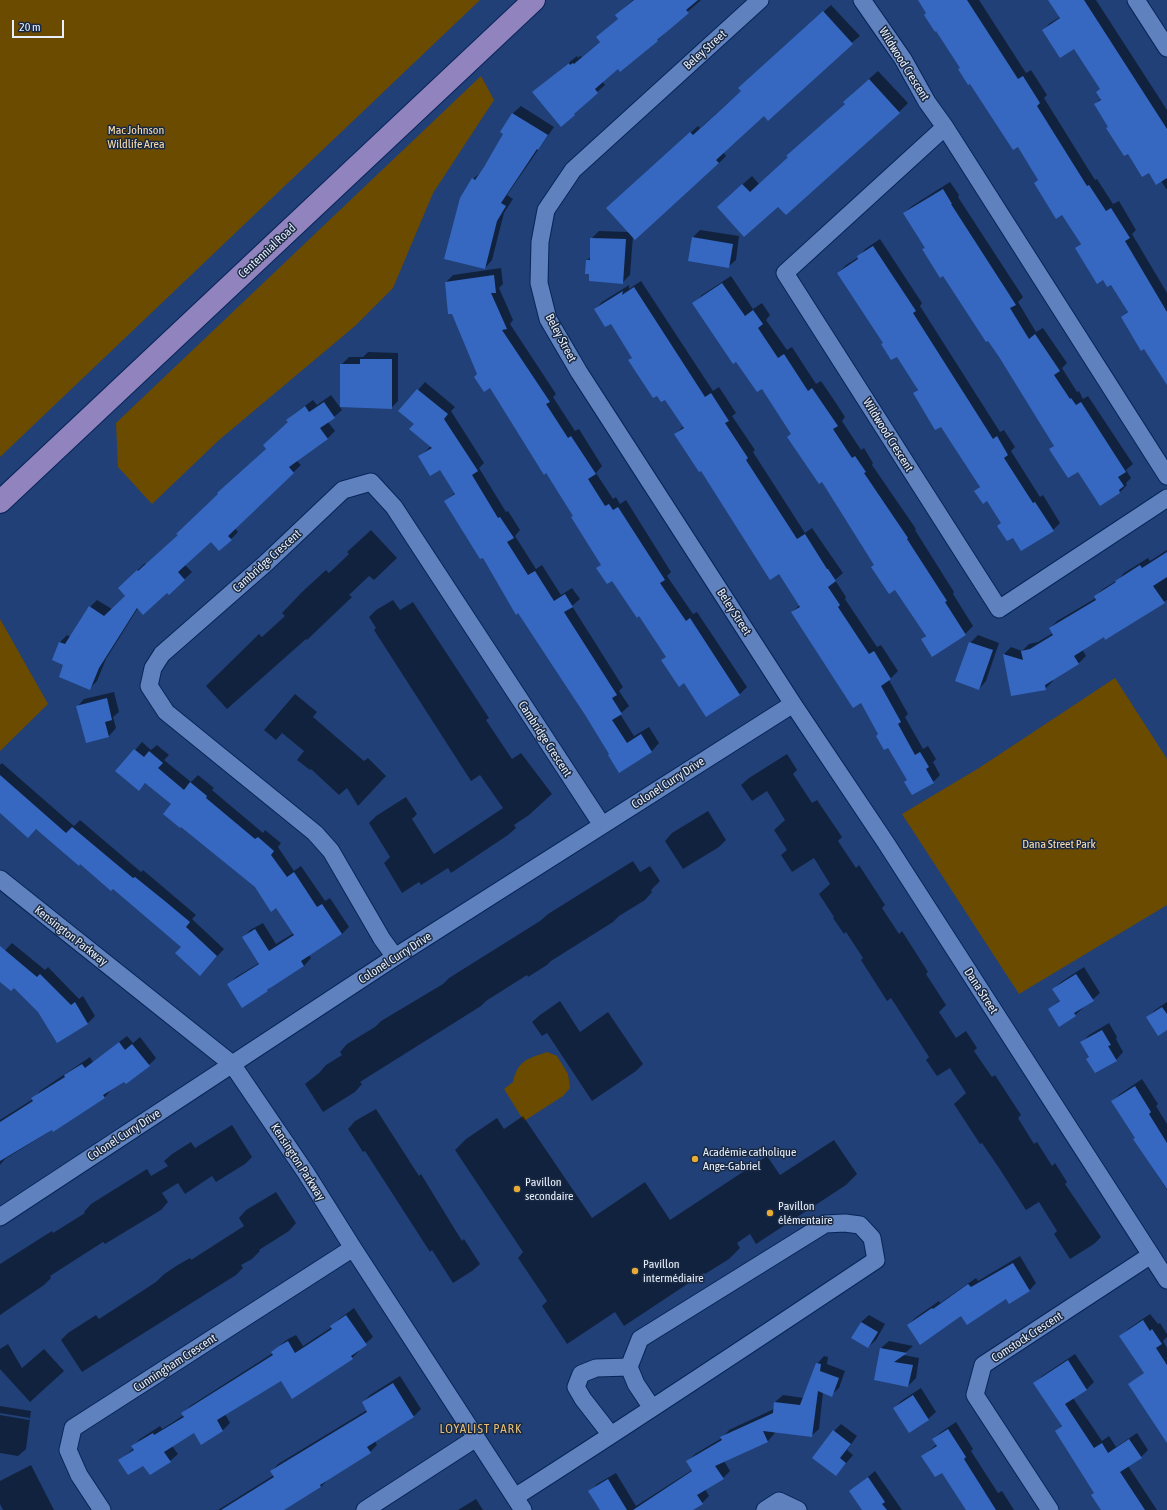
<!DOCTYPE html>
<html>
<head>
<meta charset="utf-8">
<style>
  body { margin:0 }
  #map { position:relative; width:1167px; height:1510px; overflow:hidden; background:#214077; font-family:"Asap Condensed",sans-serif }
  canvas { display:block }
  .scale { position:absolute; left:12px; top:20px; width:52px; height:18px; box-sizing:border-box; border:2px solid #e7effc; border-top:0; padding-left:5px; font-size:12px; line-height:14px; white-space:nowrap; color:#e7effc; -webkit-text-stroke:3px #1a2942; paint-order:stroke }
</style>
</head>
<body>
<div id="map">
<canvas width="1167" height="1510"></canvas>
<div class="scale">20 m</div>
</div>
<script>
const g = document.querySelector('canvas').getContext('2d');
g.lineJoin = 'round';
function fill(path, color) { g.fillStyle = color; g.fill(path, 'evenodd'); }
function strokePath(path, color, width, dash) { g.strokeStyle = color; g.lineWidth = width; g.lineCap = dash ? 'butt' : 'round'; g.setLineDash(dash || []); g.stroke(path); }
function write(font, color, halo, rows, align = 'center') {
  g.font = font + ' "Asap Condensed",sans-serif'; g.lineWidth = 3; g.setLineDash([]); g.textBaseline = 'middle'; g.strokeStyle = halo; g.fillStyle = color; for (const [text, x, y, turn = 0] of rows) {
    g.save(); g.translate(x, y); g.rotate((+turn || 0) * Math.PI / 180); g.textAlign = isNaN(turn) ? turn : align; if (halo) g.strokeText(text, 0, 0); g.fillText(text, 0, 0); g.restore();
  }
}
fill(new Path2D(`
  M0,0H480L0,457Z
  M481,76L494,100L433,193L393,288L355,326L219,440L152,504L118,467L116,423Z
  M0,619L48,704L0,751Z
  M1115,678L1167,759V905L1019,994L902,814L979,768Z
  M547,1052L557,1056L568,1074L570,1088L563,1096L524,1121L504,1089L513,1082C518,1060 527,1059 547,1052Z`), '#6b4b00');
fill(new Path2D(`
  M633,0H701L664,32L665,33L657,41L618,68L602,81L605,85L581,106L574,114L533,92L577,56L578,58L580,56L582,57L601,41L619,19L616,15Z
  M923,0H979L1026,73L1031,70L1047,95L1044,98L1095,180L1097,179L1113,204L1119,201L1136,230L1132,234L1167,293V384L1145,347L1122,317L1128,311L1111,283L1076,248L1081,243L1062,213L1035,183L1039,179L1018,146L961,68L927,13Z
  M1050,0H1096L1167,110V190L1161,181L1128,153L1109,127L1095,105L1101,98V88L1074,48L1043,30L1050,23L1060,17Z
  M831,5L860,36L764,114L723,152L726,156L719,163L633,236L630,275L623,282L590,273L587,260L591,257V239L599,231L629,232L614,201L698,126L700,128L733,99L742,91L747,81Z
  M878,71L908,103L899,112L778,205L727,198L752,176L759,184L846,103L853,93Z
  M521,106L554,127L507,195L513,199L504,213L492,260L485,268L473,179L481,172L505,134L501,132L513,113Z
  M950,182L959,195L958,197L1023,297L1018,302L1036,332L1043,328L1067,363L1062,368L1077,392L1079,391L1083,399L1088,396L1133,464L1126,470L1131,478L1126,483L1127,485L1120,492L1078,471L1051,449L1054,445L999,357L944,274L923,250L926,247L904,213L912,206Z
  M700,230L739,236L736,260L728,267L689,260L693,237Z
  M880,239L922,303L920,306L1000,432L1004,430L1015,447L1011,451L1040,497L1043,495L1060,523L1053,530L1013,536L1002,522L987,500L976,491L980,486L941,425L914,393L918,389L897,355L884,343L838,273L846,265L859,257L865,249Z
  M501,268L503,284L499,288L513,320L510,324L556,394L553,397L575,431L579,429L602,466L596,473L613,499L616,497L620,504L626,500L671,572L667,576L693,614L697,612L747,687L739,695L685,682L662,660L667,656L640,615L613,580L598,568L602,564L574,516L490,387L478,374L446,282L453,275Z
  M731,276L753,309L762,303L770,315L766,320L787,350L792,347L816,384L821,381L834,400L845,417L842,421L861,450L864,448L873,463L872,465L916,529L915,530L954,592L953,594L973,626L965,634L922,639L926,635L896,588L875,565L762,387L694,303L702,295Z
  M641,281L713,391L719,387L736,413L732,416L755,450L753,452L805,533L812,528L843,573L835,580L846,597L845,599L877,647L881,645L898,671L889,680L908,714L905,717L923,749L928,746L936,759L933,762L940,775L933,782L908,780L879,734L861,701L792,612L800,605L779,572L675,434L684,426L666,398L629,361L633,357L611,322L595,309L602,302L629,285V289Z
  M368,352L398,353V401L391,408L341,365L349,357H363Z
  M425,382L455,407L451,411L484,463L479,468L506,512L508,511L520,530L515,536L536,569L542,565L561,595L572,588L580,599L572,606L623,687L619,691L629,706L620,714L634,736L649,727L659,743L652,751L619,771L610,754L483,556L445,501L456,492L441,468L419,457L431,446L415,424L400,411Z
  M331,395L342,410L328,422L335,431L328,438L296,460L301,465L235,528L238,532L231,539L211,541L185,565L192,572L169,594L167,592L138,608L106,659L97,681L90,688L65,664L53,659L60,642L67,635L71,637L90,607L97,600L112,609L126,596V581L145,563L146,565L179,535L267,448L289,422L287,420L295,413L313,400L317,405Z
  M371,530L397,558L374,580L369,576L349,595L352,597L307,640L306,639L227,709L206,686L259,634L262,637L285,616L282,613L302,592L326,570L329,573L349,554L347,552Z
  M1167,550V600L1106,638L1104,635L1082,649L1086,656L1079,663L1052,679L1053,681L1045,689L1011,695L1004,654L1011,647L1022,651L1029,644L1038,642L1053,633L1050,628L1057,621L1096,598L1095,596L1103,589L1119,579L1124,573L1148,558L1150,561Z
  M393,600L400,610L413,602L489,718L486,720L512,759L521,753L552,794L529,815L514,825L516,828L508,835L451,873L448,868L421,885L419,882L402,893L384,863L390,857L369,823L376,816L406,797L417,814L412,819L434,854L503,808L480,775L471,781L374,630L376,628L369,617L376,610Z
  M978,635L999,643L986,681L979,689L970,643Z
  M114,692L119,712L113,717L116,728L109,736L86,742L77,707L84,699Z
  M295,694L317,712L313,717L364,761L368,758L386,776L358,806L347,788L339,795L311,769L310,770L297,760L304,751L282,733L276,740L264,730Z
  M142,742L151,750L157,745L169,755L164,760L191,782L198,775L214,788L212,790L263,833L265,830L281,843L278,847L294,871L301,866L325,901L330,898L349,927L342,934L309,955L311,958L304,966L274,984L267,991L229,984L236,977L259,963L243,938L250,930L263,923L276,944L294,933L277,907L172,804L146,782L139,790L135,750Z
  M787,754L797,770L793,774L812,803L817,800L842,837L838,841L856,868L859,865L885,905L882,908L899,934L902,931L928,972L926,974L946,1005L939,1012L956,1038L966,1031L977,1048L974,1051L992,1077L995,1075L1021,1115L1018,1118L1034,1144L1037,1142L1052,1166L1055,1163L1067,1182L1065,1184L1101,1237L1094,1244L1070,1259L1054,1234L1057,1231L1039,1202L1026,1210L999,1168L982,1143L980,1144L954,1104L966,1093L950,1068L937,1076L926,1060L929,1057L891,998L887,1001L861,960L863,958L846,932L844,934L833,918L834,917L819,894L830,884L814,858L792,872L781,855L787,850L774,830L785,820L767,791L752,801L741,785L749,778Z
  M2,763L74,826L80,820L141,872L143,870L196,915L192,919L224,949L207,967L113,887L37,828L0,812V765Z
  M708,811L726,840L719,847L683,869L665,841L672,833Z
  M633,861L640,872L650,866L660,881L651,890L652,892L645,900L619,916L613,922L551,961L547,965L528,977L527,975L486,1001L481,1006L360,1082L362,1084L355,1092L323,1112L305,1084L319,1073L326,1065L342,1055L340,1052L347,1044L375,1027L381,1021L443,984L449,978L540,921L548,914Z
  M12,943L45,970L48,967L79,999L83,996L95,1016L88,1023L58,1041L39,1011L14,986L1,981L0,982V956Z
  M1084,967L1100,993L1075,1015L1059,1025L1049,1009L1060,1000L1053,989L1061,982Z
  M560,1001L580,1032L608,1012L643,1064L636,1071L592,1101L547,1033L542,1036L532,1022L540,1015Z
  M1167,1002V1029L1148,1017L1155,1010Z
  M1109,1023L1117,1037L1116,1039L1123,1052L1116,1060L1090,1057L1081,1043L1089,1035Z
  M127,1036L133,1043L140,1037L156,1058L149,1065L110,1089L111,1090L104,1098L5,1159L0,1165V1120L33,1099L40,1091L90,1057L93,1062Z
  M1142,1079L1158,1104L1156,1106L1167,1124V1190L1134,1139L1136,1138L1112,1101L1120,1094Z
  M376,1109L419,1176L421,1174L462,1241L464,1239L480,1264L472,1271L453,1283L432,1250L430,1252L365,1151L363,1152L348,1129L355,1121Z
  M523,1116L592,1218L645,1182L670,1220L767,1156L780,1175L834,1140L857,1174L846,1185L756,1244L750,1234L737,1243L740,1248L729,1259L705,1274L704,1273L624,1326L615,1312L567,1344L542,1306L547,1301L518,1258L523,1252L455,1150L466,1139L497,1118L504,1129Z
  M232,1125L252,1157L245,1164L216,1182L212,1176L185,1194L178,1183L162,1193L168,1202L161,1210L105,1244L103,1242L50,1276L51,1278L44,1285L0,1315V1264L52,1231L53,1233L85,1213L84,1212L91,1204L147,1169L151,1176L168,1166L164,1161L172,1154L191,1142L195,1148Z
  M276,1192L296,1223L289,1231L259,1250L260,1251L252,1259L241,1265L243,1268L236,1275L82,1372L61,1340L68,1333L96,1315L99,1319L156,1282L163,1275L176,1266L190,1258L191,1260L244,1226L239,1218L246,1210Z
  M1020,1256L1036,1283L1029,1291L962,1315L908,1325L915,1318L939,1301L940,1303L976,1278L978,1281Z
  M354,1308L373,1337L358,1350L359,1351L352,1358L281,1379L225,1414L230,1423L223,1430L202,1443L194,1432L172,1446L178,1454L170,1461L144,1464L120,1460L134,1448L132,1447L140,1439L160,1426L162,1429L184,1415L183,1413L190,1406L273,1353L272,1352L280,1345L288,1339L296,1335L303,1346L332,1327L339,1319Z
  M1150,1314L1158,1324L1160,1323L1167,1334V1337L1163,1341L1167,1348V1426L1129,1385L1145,1372L1121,1336L1128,1329Z
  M869,1315L885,1324L876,1340L868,1347L852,1338L861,1322Z
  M889,1341L913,1346L903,1355L919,1358L916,1378L908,1386L881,1348Z
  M8,1344L22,1368L44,1349L64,1371L30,1402L0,1369V1349Z
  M1075,1354L1094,1382L1087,1389L1073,1398L1102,1441L1109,1436L1116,1447L1137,1433L1148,1450L1141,1457L1128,1466L1157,1510H1102L1095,1493L1056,1431L1062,1425L1035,1383L1042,1376Z
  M824,1356L828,1357L827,1364L845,1371L839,1388L831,1395L823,1392L819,1429L811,1436L774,1431L775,1433L768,1441L724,1461L730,1471L723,1478L705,1489L709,1496L702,1503L691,1510H601L590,1492L597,1484L616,1473L636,1506L692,1470L687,1462L695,1454L722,1438L729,1430L774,1409L775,1402L783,1395L804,1398L817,1364Z
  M400,1376L421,1409L414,1416L375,1441L377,1445L370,1452L328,1479L321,1487L283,1510H218L274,1475L271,1471L278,1464L367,1410L363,1402L370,1395Z
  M921,1388L936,1412L928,1419L894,1408L901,1401Z
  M0,1406L31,1411L26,1449L18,1456L0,1453V1415L29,1420L30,1418L0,1413Z
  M956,1422L973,1449L971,1451L998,1493L1002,1491L1014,1510H973L942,1472L923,1456L937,1444L933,1439L941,1432Z
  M841,1424L857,1436L847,1450L853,1455L836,1475L834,1431Z
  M31,1465L54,1510H3L0,1504V1481Z
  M875,1471L902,1510H863L851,1491Z
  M476,1499L483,1510H458Z`), '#0007');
fill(new Path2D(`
  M634,0H698L686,10L689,13L657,40L658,41L620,72L618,69L595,89L598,93L574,114L575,115L561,127L532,92L569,63L570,65L573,63L574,64L600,42L596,37L618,19L615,15Z
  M918,0H967L1018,79L1023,76L1040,103L1037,106L1087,186L1089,185L1106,211L1111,208L1130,238L1125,241L1167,312V385L1144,349L1141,351L1121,317L1128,312L1111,285L1107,287L1103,280L1097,284L1075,248L1081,244L1062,215L1056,219L1034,183L1038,180L1018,147L1013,150L970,84L968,85L958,69L960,68L936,31L935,32L924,15L926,13Z
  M1048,0H1084L1167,129V178L1156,185L1149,173L1142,177L1128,154L1124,156L1106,128L1108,127L1094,104L1101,100L1096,92L1100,89L1074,49L1060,58L1042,30L1060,18Z
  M823,11L853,44L768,121L764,116L716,160L719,163L635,240L606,208L690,132L693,135L725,106L741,91L738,88Z
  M869,79L900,113L786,215L778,207L744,237L717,207L742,184L750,192L788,157L786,156L845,104L843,102Z
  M512,113L548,135L538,150L537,149L501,203L506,206L497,221L485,269L444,259L460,198L472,178L475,180L484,167L503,134L500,132Z
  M943,189L952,204H951L1016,305L1010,308L1029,339L1035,334L1060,371L1054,375L1070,399L1071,398L1076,405L1081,402L1126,472L1118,477L1124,486L1119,490L1120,493L1100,506L1078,472L1068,478L1049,449L1054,446L999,357L988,341L986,342L943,276L940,278L922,249L925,248L903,213Z
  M692,237L733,244L729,268L688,261Z
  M590,238L626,239L623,284L589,281V274H585L586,260H590Z
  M873,246L916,311L913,313L993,439L997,436L1008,455L1004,458L1033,503L1035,502L1054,531L1021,551L1013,538L1007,541L997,526L1001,523L987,501L983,504L974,491L980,487L941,427L935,430L913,393L918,390L897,357L891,360L881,344L883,343L837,273L858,259L857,256Z
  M494,275L496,293H491L507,329L502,330L550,402L546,404L568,438L571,436L596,474L588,479L605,506L609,504L613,510L618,507L665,580L660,583L686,621L690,618L740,695L706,717L684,683L679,687L661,660L666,657L639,616L637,618L612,581L607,584L596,568L601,565L571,517L573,516L546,473L544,475L490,388L484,392L474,377L477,374L452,314H448L445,282Z
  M722,283L745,316L753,310L763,324L758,328L778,358L784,354L808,391L812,388L838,426L833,429L852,458L855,456L866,472L864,473L908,538L907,539L947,601L945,602L966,635L932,657L921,639L926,636L895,590L889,594L871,567L874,565L822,482L819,484L787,437L791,434L762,389L757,392L736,362L733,364L692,303Z
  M634,287L705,397L711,393L729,421L725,423L748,458L746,460L797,539L805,534L827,569H828L836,581L828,587L840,605L838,607L869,654L874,651L891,679L881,686L901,722L898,724L915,755L920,752L929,767L926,769L934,783L912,795L904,782L907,780L888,748L884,750L876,736L878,734L861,703L853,708L791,612L800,607L779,574L770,580L701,471L699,472L674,434L684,428L665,400L661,402L657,396L653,398L628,360L632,358L611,324L605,327L594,309L623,291L622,295Z
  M360,359H392V409L340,407V364H360Z
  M417,389L448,414L444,419L478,471L472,475L498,518L500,517L514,538L507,542L528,575L535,571L554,601L565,594L573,607L564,612L617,695L612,698L622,714L612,720L627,743L641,734L652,752L619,773L608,755L609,754L585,715L518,613L516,615L483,558L480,559L444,501L455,494L440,470L430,476L418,456L432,448L409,429L414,424L398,411Z
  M324,402L335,418L320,428L328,439L289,467L294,473L228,536L232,540L219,551L211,542L178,572L185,580L169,595L167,593L143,615L137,608L99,668L90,690L59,677L63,665L52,660L59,642L65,644L89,606L104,616L125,596L118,588L137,570L138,571L178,535L176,534L218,494L217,493L266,449L263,445L288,422L286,420L305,406L309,412Z
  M1167,552V577L1153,586L1165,603L1105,640L1104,637L1074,656L1079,664L1045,685L1046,690L1011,696L1003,654L1023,660L1021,651L1030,649L1053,635L1049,628L1096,600L1094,596L1116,582L1115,581L1140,565L1142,568Z
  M969,642L993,650L979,690L955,681Z
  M107,698L112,720L105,722L109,737L86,743L76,706Z
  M134,749L144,757L149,751L163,763L158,768L184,790L190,782L207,796L206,798L255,839L258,837L274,851L271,855L287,877L294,872L317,907L322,904L342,934L301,961L304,966L267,990L268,991L242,1008L227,984L259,964L242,937L255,929L269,951L294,935L276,908L271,912L255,887L181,827L180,828L163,814L171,804L145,783L139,791L115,771Z
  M0,775L66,833L72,827L133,878L135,877L166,902L190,922L186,927L217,956L200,976L175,953L181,947L113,889L111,891L80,864L79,866L36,829L28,838L0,813Z
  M0,946L37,977L40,974L71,1005L75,1002L88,1024L57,1043L38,1012L14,988L11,991L0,982Z
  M1076,974L1094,1001L1074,1013L1076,1016L1059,1027L1048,1009L1060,1001L1052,989Z
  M1162,1007L1167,1014V1030L1158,1036L1146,1017Z
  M1102,1030L1111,1045L1108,1046L1117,1061L1095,1073L1086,1059L1089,1057L1080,1042Z
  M119,1042L125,1050L132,1044L150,1066L126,1084L124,1082L103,1095L105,1098L53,1132L52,1130L0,1161V1122L33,1101L31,1098L65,1077L64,1075L82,1064L85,1068Z
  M1135,1086L1151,1112L1149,1114L1167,1143V1189L1133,1139L1135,1138L1111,1101Z
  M1013,1263L1030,1291L1009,1304L1006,1299L967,1325L961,1316L920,1345L907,1325L932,1308L933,1309L968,1284L971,1287Z
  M346,1315L367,1345L351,1356L353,1359L292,1399L281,1381L217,1420L223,1431L201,1445L194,1433L164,1452L171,1462L150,1475L143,1466L128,1475L118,1460L134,1450L131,1446L153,1433L154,1435L184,1417L181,1413L273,1355L271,1352L279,1346L288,1341L295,1353L332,1329L330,1326Z
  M1143,1320L1150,1331L1152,1329L1162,1344L1156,1348L1167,1365V1443L1128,1384L1144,1373L1119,1336Z
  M861,1322L878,1332L868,1348L851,1338Z
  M880,1348L907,1353L894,1362L913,1365L908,1387L874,1380Z
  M1068,1360L1087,1390L1065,1404L1094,1448L1102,1443L1108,1453L1129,1439L1142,1458L1120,1472L1145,1510H1101L1091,1495L1094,1493L1055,1431L1062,1426L1033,1383Z
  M816,1363L821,1364L820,1371L839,1378L832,1397L818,1391L812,1437L763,1431L768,1442L715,1466L724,1479L697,1495L703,1504L693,1510H633L692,1471L686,1461L722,1440L720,1437L773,1413L774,1402L800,1405Z
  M393,1383L414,1417L367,1447L371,1453L320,1485L321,1487L284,1510H221L274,1477L270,1471L367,1412L362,1402Z
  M913,1395L929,1420L909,1433L893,1408Z
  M948,1429L966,1457L964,1459L996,1510H966L942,1473L935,1477L921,1456L937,1446L932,1439Z
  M833,1430L851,1444L840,1458L846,1463L836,1476L812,1458Z
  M868,1477L885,1502L882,1504L887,1510H862L849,1491Z
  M608,1479L627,1510H600L588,1491Z`), '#3668c1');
const minor = new Path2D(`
  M760,0L573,170L546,210L540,242L539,283L548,319L579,372L793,704L886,843L1167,1280
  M862,0L903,59L927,102L945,127L1167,476
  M1136,0L1167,48
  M945,127L785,273L999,609L1167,498
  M0,879L232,1064L306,1173L353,1248L523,1510
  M395,957L382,939L331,851L315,833L166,712L149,686L153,668L162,654L266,563L343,490L371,482L394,507L602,825
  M0,1217L395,957L793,704
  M611,1435L583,1399L576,1387L581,1374L596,1368L629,1367
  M515,1497C636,1420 756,1340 876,1260L872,1238L860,1225L845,1223L825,1224L640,1339L629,1367L636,1384L652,1408
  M102,1510L79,1475L68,1450L73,1428L353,1248
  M365,1510L476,1438
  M765,1510L779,1501L798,1510
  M1050,1510L975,1395L983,1365L1151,1255`);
const major = new Path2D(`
  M0,502L534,0`);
strokePath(minor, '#072559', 19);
strokePath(major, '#072559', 24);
strokePath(minor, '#5f82bf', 17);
strokePath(major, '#9183bd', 22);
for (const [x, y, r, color] of [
  [695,1159,4,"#e6ac36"],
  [517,1189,4,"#e6ac36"],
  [770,1213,4,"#e6ac36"],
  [635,1271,4,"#e6ac36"]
]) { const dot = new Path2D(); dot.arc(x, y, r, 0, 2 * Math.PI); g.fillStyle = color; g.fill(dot); strokePath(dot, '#1a2942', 1.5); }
write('12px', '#e7effc', '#1a2942', [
  ["Beley Street",705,50,-42],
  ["Wildwood Crescent",904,64,58],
  ["Centennial Road",267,251,-43],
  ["Beley Street",561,338,62],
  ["Wildwood Crescent",888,435,58],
  ["Cambridge Crescent",267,561,-42],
  ["Beley Street",734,612,57],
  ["Cambridge Crescent",545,739,57],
  ["Colonel Curry Drive",668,783,-33],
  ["Kensington Parkway",71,936,38],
  ["Colonel Curry Drive",395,958,-33],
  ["Dana Street",981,991,57],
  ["Colonel Curry Drive",124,1135,-33],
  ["Kensington Parkway",298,1162,57],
  ["Comstock Crescent",1027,1337,-33],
  ["Cunningham Crescent",175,1363,-33]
]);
write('12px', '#fbdeac', '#1a2942', [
  ["Mac Johnson",136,130],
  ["Wildlife Area",136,144],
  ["Dana Street Park",1059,844]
]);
write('12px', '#e7effc', '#1a2942', [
  ["Académie catholique",703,1152],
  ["Ange-Gabriel",703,1166],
  ["Pavillon",525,1182],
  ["secondaire",525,1196],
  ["Pavillon",778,1206],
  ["élémentaire",778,1220],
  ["Pavillon",643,1264],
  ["intermédiaire",643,1278]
], 'left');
g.letterSpacing = '1px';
write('13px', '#e3bb75', '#1a2942', [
  ["LOYALIST PARK",481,1429]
]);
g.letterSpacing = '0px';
</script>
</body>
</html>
